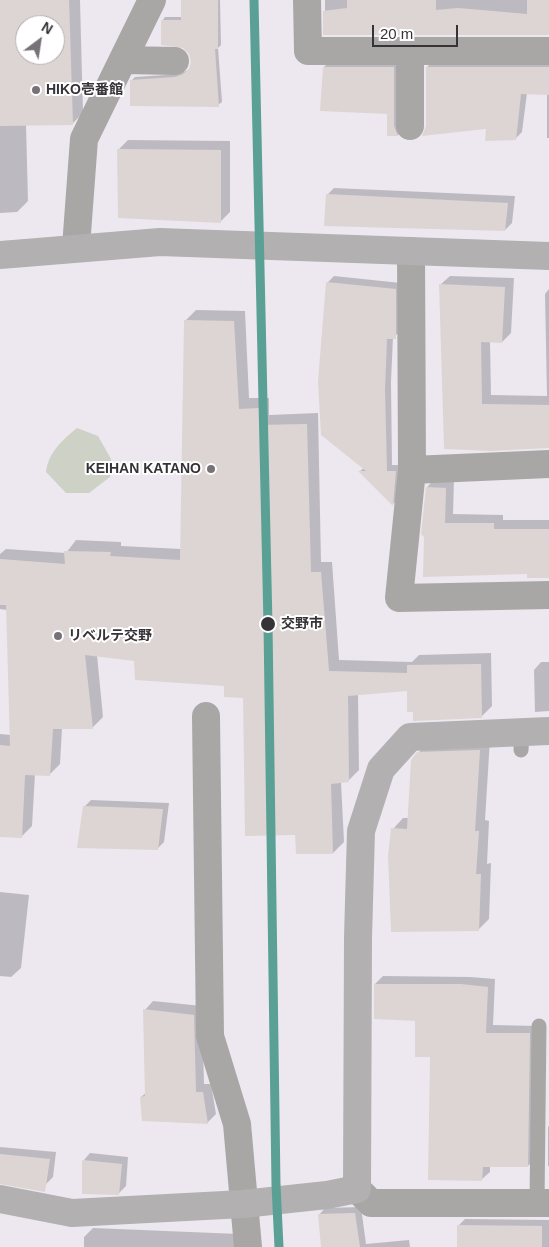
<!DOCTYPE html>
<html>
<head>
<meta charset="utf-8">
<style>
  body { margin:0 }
  #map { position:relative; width:549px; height:1247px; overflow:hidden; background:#ede8f0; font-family:Arial,sans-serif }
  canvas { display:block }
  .north { position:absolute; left:15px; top:15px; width:50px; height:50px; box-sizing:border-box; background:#fff; border:1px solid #afadaf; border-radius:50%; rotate:31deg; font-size:14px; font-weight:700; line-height:20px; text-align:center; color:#363338 }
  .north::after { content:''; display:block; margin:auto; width:18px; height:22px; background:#767278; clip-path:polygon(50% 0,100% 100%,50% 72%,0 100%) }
  .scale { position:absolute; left:372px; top:25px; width:86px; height:22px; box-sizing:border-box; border:2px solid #363338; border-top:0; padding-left:6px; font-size:15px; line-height:18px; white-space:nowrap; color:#363338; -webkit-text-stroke:4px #fff; paint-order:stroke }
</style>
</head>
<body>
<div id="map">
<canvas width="549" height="1247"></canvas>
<div class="north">N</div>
<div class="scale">20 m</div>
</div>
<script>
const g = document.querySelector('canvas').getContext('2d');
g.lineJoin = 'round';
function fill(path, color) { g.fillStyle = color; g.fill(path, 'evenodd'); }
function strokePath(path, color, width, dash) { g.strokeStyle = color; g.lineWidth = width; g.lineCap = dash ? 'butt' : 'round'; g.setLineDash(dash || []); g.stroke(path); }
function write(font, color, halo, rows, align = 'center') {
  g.font = font + ' Arial,"Noto Sans JP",sans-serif'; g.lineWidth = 4; g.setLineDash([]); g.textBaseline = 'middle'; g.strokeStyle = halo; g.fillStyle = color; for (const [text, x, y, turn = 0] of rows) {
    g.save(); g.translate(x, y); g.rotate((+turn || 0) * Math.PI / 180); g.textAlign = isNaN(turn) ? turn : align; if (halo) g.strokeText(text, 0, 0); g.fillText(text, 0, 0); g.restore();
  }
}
fill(new Path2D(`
  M77,428L98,436L111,459L110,477L89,493H66L46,472C48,453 62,440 77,428Z`), '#cdd1c6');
fill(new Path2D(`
  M0,0H80L83,113L72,124H26L28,201L17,212L0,213ZM25,25H55V55H25Z
  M182,0H220L221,45L218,48L222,102L218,105L132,80L135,77L179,74L190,69L192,62L190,53L162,21L165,17H182Z
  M325,0H549V34H325Z
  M434,60H549V138H547V94L527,93L522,132L515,139L487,127L427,126V67Z
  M328,63H398L402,130L398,135L388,134L389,112L324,67Z
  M128,140L230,141V212L220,222L118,150Z
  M334,188L515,196L512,223L505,230L327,195Z
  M334,276L401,283L402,331L393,337L391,382L392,465H402L399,498L393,504L360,471L364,468L328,282Z
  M450,276L514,278L511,333L502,342L490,341L491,395L547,396L545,294L549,289V447L490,450L440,285Z
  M196,310L245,311L249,398H269V415L318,413L321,562H332L339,660L412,662L419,655L491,653L492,706L481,717L415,711L408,690L358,694L359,770L348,781L341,782L344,842L333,853L297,834L244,696L225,685L136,660L97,655L103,717L92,728H62L60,764L49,775L35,774L32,826L21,837L0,836V734L11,735L7,610L0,609V554L6,549L66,553L76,540L121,542V546L181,549L185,321Z
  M436,478L454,479L453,514L503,515V520H549V576L528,572L424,575L427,487Z
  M541,662H549V711L535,712L534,670Z
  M490,739L485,820L489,821L487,864L491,863L489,919L478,930L393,829L403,818H409L418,753L429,742Z
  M91,800L169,803L164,842L157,849L84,807Z
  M0,892L29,895L21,968L11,977L0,976Z
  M383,976L470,977L495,979L493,1025L537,1026L535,1158L528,1166L490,1165V1172L482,1179L416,1020L375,984Z
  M153,1001L202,1006L204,1084H211L216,1114L207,1123L141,1097L147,1092L145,1010Z
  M549,1126V1166H548V1127Z
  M0,1147L56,1152L53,1177L46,1184L0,1178Z
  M90,1153L128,1157L126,1186L119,1193L84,1160Z
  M361,1207L366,1244L409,1240L410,1247H323L319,1215L325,1208Z
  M465,1219L549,1220V1247H459V1225Z
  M93,1228L239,1234V1247H84V1237Z`), '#0003');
fill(new Path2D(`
  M0,0H69L73,125L0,126ZM25,25H55V55H25Z
  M181,0H218V49H215L219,107L130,106V80L175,77L183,74L189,69L191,62L189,54L183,48L161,45V20H181Z
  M347,0H436V10L458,8L527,14V0H549V35H323V11L347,8Z
  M323,67H394V126L398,136H387V114L320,111Z
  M426,67H549V95L521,94L516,140L485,141L486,129L422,136L426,126Z
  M117,149L221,150V223L118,218Z
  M326,194L508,203L505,231L324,226Z
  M326,282L396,289V339H387L385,389L387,471H396L393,506L358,471H366L321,435L318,381Z
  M439,284L505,287L502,343L481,342L482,404L549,405V448L490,451L444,449Z
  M184,320L234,321L239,409L259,408V425L307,424L311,572H321L329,671L407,673V665L481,664L482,718L413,721V712H407V691L348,696L349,782L331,784L333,854H296L295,835L245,836L243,698L224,697V686L135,680L134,661L85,655L93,729H53L50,776L25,775L22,838L0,837V745L10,746L6,605H0V559L65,564L64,551L111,552L110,556L180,560Z
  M426,487L446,488L445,523H494V529H549V578H527V574L423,577L424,537L421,534Z
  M480,750L475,831H479L476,874H481L479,931L391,932L388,856L391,828L407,829L411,760L417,752Z
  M83,806L163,809L158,850L77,848Z
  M374,984H461L488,987L486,1033H530L528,1167H483L482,1181L428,1180L430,1057H415V1021L374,1019Z
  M143,1009L194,1015L196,1092H203L208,1124L142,1121L140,1097L145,1096Z
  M0,1154L50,1159L45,1192L0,1184Z
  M82,1160L122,1164L119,1195L82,1194Z
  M355,1213L360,1247H321L318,1214Z
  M457,1225L542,1226V1247H457Z`), '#ddd5d3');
strokePath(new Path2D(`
  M521,750L522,732
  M537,1203L539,1026`), '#a9a7a6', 15);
strokePath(new Path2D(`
  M307,0L308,51H549
  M123,60L175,61
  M410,126V51
  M76,247L84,139L152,0
  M411,251L412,470L399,598L549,595
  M412,470L549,464
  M206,716L210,1036L237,1124L248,1247
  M357,1189L371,1203H549`), '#a9a7a6', 28);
strokePath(new Path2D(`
  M0,255L160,242L549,256
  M0,1199L72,1213L243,1204L327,1195L357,1189L358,938L361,831L381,769L410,737L549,731`), '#b2b0b1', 28);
strokePath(new Path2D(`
  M254,0L268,625L276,1185L279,1247`), '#5ba094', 9);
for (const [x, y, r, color] of [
  [36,90,5,"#767278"],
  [211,469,5,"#767278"],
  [268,624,8,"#363338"],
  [58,636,5,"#767278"]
]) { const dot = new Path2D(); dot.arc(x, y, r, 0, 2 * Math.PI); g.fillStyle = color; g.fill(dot); strokePath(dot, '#fff', 2); }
write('bold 14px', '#363338', '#fff', [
  ["HIKO壱番館",46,90],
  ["KEIHAN KATANO",201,469,"right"],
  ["リベルテ交野",68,636]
], 'left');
write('bold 14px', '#363338', '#fff', [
  ["交野市",281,624]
], 'left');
</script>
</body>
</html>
